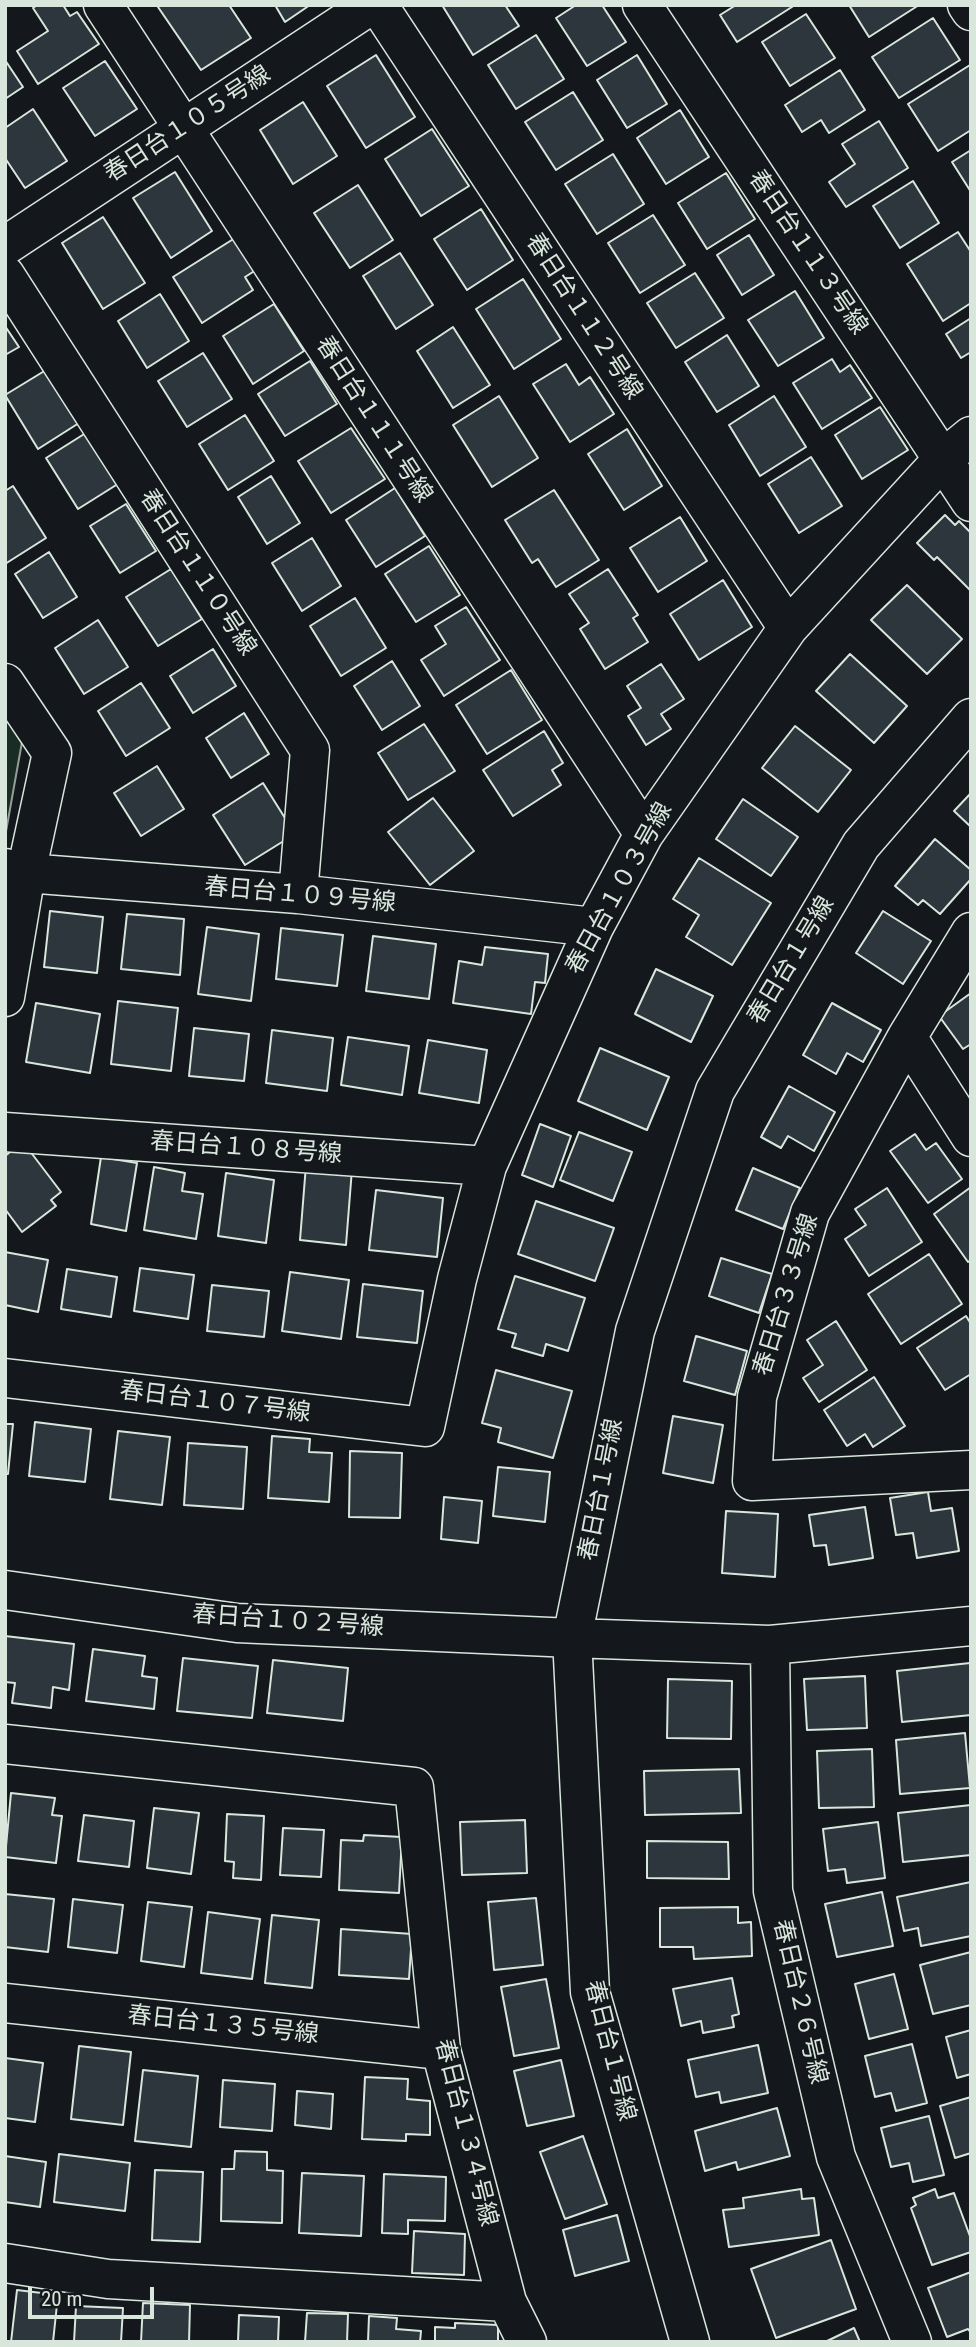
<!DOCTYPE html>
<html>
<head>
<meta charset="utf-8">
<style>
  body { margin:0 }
  #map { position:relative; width:976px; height:2347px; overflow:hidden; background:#14181c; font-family:"Roboto Condensed",sans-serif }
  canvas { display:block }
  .frame { position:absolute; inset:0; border:7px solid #d8e6dc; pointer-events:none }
  .scale { position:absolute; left:28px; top:2287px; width:126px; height:32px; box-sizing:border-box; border:4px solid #d8e6dc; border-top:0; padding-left:9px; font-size:21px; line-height:24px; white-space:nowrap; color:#d8e6dc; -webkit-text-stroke:5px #14181c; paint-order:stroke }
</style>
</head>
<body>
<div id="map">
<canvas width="976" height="2347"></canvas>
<div class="frame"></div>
<div class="scale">20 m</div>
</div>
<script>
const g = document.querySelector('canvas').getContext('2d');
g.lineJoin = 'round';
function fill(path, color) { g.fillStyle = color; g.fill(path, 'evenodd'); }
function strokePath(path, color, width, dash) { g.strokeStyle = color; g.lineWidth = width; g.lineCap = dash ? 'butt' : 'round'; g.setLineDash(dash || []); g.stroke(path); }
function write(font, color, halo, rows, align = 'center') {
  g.font = font + ' "Roboto Condensed","Noto Sans JP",sans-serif'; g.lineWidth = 5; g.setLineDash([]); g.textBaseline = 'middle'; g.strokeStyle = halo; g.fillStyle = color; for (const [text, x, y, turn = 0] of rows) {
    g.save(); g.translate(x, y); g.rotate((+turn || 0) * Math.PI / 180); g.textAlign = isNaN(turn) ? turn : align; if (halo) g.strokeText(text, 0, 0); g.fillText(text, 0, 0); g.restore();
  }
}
const green = new Path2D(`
  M5,718L22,742L5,837Z`);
fill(green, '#1a2d24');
strokePath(green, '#939e99', 2);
const building = new Path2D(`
  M37,5H63L70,16L77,12L99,44L38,84L17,51L48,31L33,8Z
  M161,5H229L251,38L201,70L158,7Z
  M275,5H310L285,22Z
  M442,5H505L519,26L473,55Z
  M576,5H602L626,42L587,66L556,18Z
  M736,5H795L737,42L720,15Z
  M849,5H919L869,37Z
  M806,14L835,58L790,86L762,42Z
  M933,18L960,60L899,98L872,57Z
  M536,35L564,79L516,109L488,65Z
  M376,55L415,117L366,148L327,86Z
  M637,55L667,104L627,128L597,80Z
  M5,60L23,87L5,99Z
  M105,61L137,109L95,136L63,88Z
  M970,65L971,130L938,151L908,104Z
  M840,70L865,110L829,133L821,120L802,132L785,105Z
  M573,92L603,140L556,170L525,122Z
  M303,102L337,156L293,184L260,130Z
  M33,109L67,161L25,188L5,158V128Z
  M680,110L709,157L666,184L637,138Z
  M879,121L908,168L846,207L829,182L855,164L842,144Z
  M432,129L469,186L421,216L385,159Z
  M971,150V192L952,162Z
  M613,154L644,204L597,234L565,184Z
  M175,172L212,231L171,258L133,198Z
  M726,173L755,219L707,249L678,203Z
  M913,181L939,223L900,248L873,206Z
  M358,185L393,240L350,268L314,213Z
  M481,209L513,260L467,290L434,239Z
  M653,215L685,265L640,293L608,243Z
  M103,217L145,283L103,309L62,243Z
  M958,232L971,252V303L943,321L907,264Z
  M749,235L774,275L742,295L717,255Z
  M235,238L256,270L245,277L253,290L202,323L173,277Z
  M400,253L433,305L396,329L363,276Z
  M695,273L724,318L676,348L647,303Z
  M523,279L561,339L514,369L476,309Z
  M795,291L824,338L778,366L748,320Z
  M160,294L189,341L147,368L118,321Z
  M274,304L304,351L253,384L223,336Z
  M971,318V352L961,358L946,334Z
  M5,326L19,347L5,355Z
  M453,327L490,385L453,408L417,351Z
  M727,335L759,386L717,412L685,362Z
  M203,353L232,399L187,427L158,381Z
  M832,359L840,372L850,365L872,398L822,429L793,383Z
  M310,361L337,404L285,436L258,394Z
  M566,364L579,385L590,377L614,414L570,442L533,384Z
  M46,370L79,423L38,449L5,395Z
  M499,396L538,458L492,487L453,425Z
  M774,396L806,447L760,476L729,425Z
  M880,407L908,450L862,479L835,435Z
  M245,415L274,461L228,490L199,444Z
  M351,428L385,479L331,513L298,461Z
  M627,429L662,486L624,510L588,454Z
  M89,431L121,482L78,509L46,458Z
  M811,457L842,506L799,533L768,484Z
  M271,476L300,523L267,544L238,497Z
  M13,486L46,538L5,564V491Z
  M395,488L425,536L376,567L346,520Z
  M554,490L599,560L556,587L538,559L532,563L505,520Z
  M126,504L156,551L120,573L90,526Z
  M945,515L955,525L959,521L971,533V591L937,557L934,560L917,543Z
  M680,517L707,561L658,592L630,548Z
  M312,538L341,586L302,611L272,563Z
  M429,546L460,595L416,622L385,574Z
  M49,552L77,597L43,618L15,574Z
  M171,569L202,619L158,646L126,597Z
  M608,569L638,615L633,618L648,642L605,669L580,629L589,623L569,594Z
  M723,580L752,627L699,660L670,614Z
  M907,585L962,639L927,674L871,620Z
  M355,598L386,648L341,676L310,626Z
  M466,607L500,660L444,696L421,660L446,644L435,626Z
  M98,620L128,667L84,694L55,648Z
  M213,649L236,686L193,713L170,676Z
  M850,654L907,706L874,743L816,691Z
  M392,661L420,706L382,730L354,686Z
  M661,664L684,699L661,714L671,729L646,745L628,716L641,708L627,686Z
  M511,670L542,720L487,754L456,705Z
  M141,683L170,728L126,756L98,711Z
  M244,713L269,754L231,778L206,738Z
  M424,724L455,771L408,800L378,753Z
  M795,726L851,770L818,812L762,768Z
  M544,731L563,763L552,770L561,785L513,816L483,770Z
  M157,766L184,809L141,836L114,793Z
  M263,783L295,834L245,865L213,815Z
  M971,793V827L954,811Z
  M433,798L474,851L430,885L388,832Z
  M743,799L798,837L771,876L716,839Z
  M935,839L971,870V879L940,914L923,900L918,905L895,886Z
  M699,858L771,903L732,965L686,937L699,915L673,899Z
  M50,911L103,917L97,973L44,967Z
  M883,911L931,941L903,984L856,953Z
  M127,914L184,919L180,975L121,969Z
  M207,927L259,934L251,1001L198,994Z
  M281,928L343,935L337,986L276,979Z
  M373,936L436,944L429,999L366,991Z
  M485,947L548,954L545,983L535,982L531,1014L453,1003L459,961L482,965Z
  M656,969L713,996L691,1042L635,1014Z
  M971,993V1044L963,1049L939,1016Z
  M118,1001L178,1008L171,1071L111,1064Z
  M36,1003L100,1014L90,1073L26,1062Z
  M832,1003L881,1030L863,1062L847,1053L836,1074L803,1055Z
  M194,1028L249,1034L244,1081L189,1076Z
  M272,1030L333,1038L327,1091L266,1083Z
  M348,1037L409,1046L402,1095L341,1085Z
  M428,1040L487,1050L479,1103L419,1093Z
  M600,1048L669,1077L647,1130L578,1101Z
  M789,1086L835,1112L814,1151L788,1136L781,1148L761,1137Z
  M540,1124L571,1136L553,1187L522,1175Z
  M579,1132L632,1152L613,1201L560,1180Z
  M915,1134L926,1150L936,1143L962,1179L928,1203L890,1151Z
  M23,1142L61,1192L51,1200L56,1206L22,1232L5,1209V1156Z
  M101,1157L137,1163L126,1231L91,1224Z
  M306,1165L352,1169L346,1245L300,1240Z
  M154,1167L185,1173L182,1191L203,1194L196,1239L144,1230Z
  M753,1168L800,1188L783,1229L736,1210Z
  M226,1173L274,1180L266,1243L218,1236Z
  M971,1187V1260L968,1262L934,1214Z
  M887,1188L922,1242L869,1276L845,1239L866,1225L855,1209Z
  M376,1190L443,1198L437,1257L369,1250Z
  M536,1201L614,1228L595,1281L518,1254Z
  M5,1252L48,1260L38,1312L5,1305Z
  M929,1254L962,1304L901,1344L868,1294Z
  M721,1258L772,1274L759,1313L709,1296Z
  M140,1268L194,1275L188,1319L134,1311Z
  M67,1269L117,1277L111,1317L61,1309Z
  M290,1272L349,1280L341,1339L282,1331Z
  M515,1276L585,1298L568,1351L546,1344L543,1356L512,1347L516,1334L498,1329Z
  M363,1284L423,1291L417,1343L357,1337Z
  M212,1285L269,1291L264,1337L207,1331Z
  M966,1316L971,1324V1374L945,1390L917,1348Z
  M836,1321L867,1370L819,1402L803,1378L823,1365L807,1340Z
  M696,1336L747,1351L735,1395L684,1381Z
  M496,1370L572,1391L553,1458L498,1442L501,1428L482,1423Z
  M874,1377L905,1426L873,1447L865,1434L847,1446L824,1410Z
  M673,1416L723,1425L713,1483L663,1473Z
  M35,1422L91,1429L85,1482L29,1476Z
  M5,1424H13L8,1474H5Z
  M118,1431L170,1437L162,1505L110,1499Z
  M272,1436L310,1439L309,1452L332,1453L329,1502L268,1498Z
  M188,1443L247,1447L243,1509L184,1505Z
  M350,1451L402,1453L400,1518L349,1517Z
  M498,1467L550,1472L545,1522L493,1516Z
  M928,1492L931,1511L952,1508L959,1551L917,1558L913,1533L896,1535L890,1498Z
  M444,1497L482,1501L478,1543L441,1539Z
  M865,1507L873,1558L829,1565L826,1545L814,1546L809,1515Z
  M726,1511L778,1514L775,1577L722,1573Z
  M5,1636L74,1644L69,1690L53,1687L51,1708L12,1703L15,1683L5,1682Z
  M93,1649L145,1656L142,1676L157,1678L154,1709L86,1701Z
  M183,1658L258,1666L252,1718L177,1711Z
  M273,1660L348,1668L343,1721L267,1713Z
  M970,1663L971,1715L902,1722L897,1671Z
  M865,1676L867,1728L807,1730L804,1679Z
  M668,1679L732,1681L731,1739L667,1738Z
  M965,1733L970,1788L900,1794L896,1740Z
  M872,1749L874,1807L819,1808L817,1751Z
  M739,1769L741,1813L645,1815L644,1771Z
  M11,1793L55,1798L52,1815L62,1816L56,1863L5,1857Z
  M971,1805V1855L903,1862L898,1813Z
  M154,1808L199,1813L191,1874L147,1868Z
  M227,1814L264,1816L261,1880L233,1878L234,1862L225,1861Z
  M84,1815L134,1821L129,1867L78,1861Z
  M525,1820L527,1873L462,1875L460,1822Z
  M878,1822L885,1878L847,1883L845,1869L828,1871L823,1829Z
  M283,1828L324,1830L321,1877L280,1875Z
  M364,1835L402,1837L399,1893L339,1890L341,1840L363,1841Z
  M647,1841L728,1842L729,1879L647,1878Z
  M971,1882V1936L921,1946L918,1928L904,1931L897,1897Z
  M882,1892L893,1946L837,1957L825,1904Z
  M5,1894L54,1899L48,1952L5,1947Z
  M536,1898L543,1965L494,1970L488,1902Z
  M73,1899L123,1905L117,1953L68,1947Z
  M148,1902L192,1907L184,1967L141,1961Z
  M738,1907V1923L751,1922L752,1956L694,1959L693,1947H660V1908Z
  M208,1912L260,1919L252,1979L201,1973Z
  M272,1915L319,1920L312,1988L265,1983Z
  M341,1929L412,1934L409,1979L339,1975Z
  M971,1952V2005L933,2014L920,1965Z
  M894,1974L908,2029L869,2039L855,1984Z
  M732,1978L739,2014L732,2016L734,2027L703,2033L701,2021L681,2026L673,1989Z
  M546,1979L559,2048L514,2056L501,1987Z
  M971,2030V2074L957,2078L946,2037Z
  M912,2044L927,2103L896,2111L891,2093L875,2097L865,2056Z
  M758,2045L768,2093L721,2103L719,2092L696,2097L688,2060Z
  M79,2046L131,2052L123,2125L71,2119Z
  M5,2058L43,2063L35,2122L5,2118Z
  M561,2060L574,2116L527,2126L514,2071Z
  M143,2070L198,2076L191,2147L135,2141Z
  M365,2077L408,2079L407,2099L430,2101V2135L406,2134V2141L362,2139Z
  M223,2080L275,2084L272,2131L220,2127Z
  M297,2091L333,2094L331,2129L295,2125Z
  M971,2097V2153L955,2158L940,2106Z
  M777,2108L790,2156L738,2170L736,2162L705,2171L695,2131Z
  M929,2116L944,2175L913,2182L909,2163L891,2167L881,2128Z
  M583,2136L607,2204L565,2219L540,2152Z
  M235,2151L267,2152V2170L283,2171L282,2223L221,2221L222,2169H234Z
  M59,2154L130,2163L125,2211L54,2202Z
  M5,2156L46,2162L40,2207L5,2202Z
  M155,2170L203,2172L200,2242L152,2240Z
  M302,2173L364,2176L361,2236L299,2233Z
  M384,2174L446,2177L445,2221L408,2220V2234L382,2233Z
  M801,2189L802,2199L814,2198L819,2235L729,2247L723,2210L744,2208L743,2198Z
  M935,2189L938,2198L954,2193L971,2239V2252L932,2265L911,2208L916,2205L913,2198Z
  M617,2215L629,2261L575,2276L563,2230Z
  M414,2231L465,2234L464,2275L412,2273Z
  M831,2240L856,2309L776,2338L751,2269Z
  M971,2272V2333L968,2329L947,2337L928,2288Z
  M17,2290L58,2295L53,2342H11Z
  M143,2303L190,2305L189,2342H141Z
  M76,2306L123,2308L121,2342H74Z
  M307,2313L348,2314L347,2342H305Z
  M239,2315L279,2317L278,2342H238Z
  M369,2316L397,2318L396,2329L421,2331L420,2342H368Z
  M455,2323L498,2325V2342H435V2327L455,2328Z
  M854,2328L860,2342H825Z`);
fill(building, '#2c363c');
strokePath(building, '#d8e6dc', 2);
const minor = new Path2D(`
  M103,5L644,834
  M378,5L788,628
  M642,5L971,502
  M967,5L971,11
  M5,246L371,5
  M5,275L310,750L298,894
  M5,683L52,753L26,873L5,997
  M5,868L26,873L298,894L594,927
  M971,932L907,1037L810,1213L757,1397L752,1481L971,1470
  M907,1037L971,1137
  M5,1132L487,1166
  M5,1378L425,1427L457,1279L487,1166L594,927L644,834L788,628L943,459L971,436
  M5,1590L237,1623L572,1638L770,1645L971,1626
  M770,1645L773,1891L836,2157L912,2342
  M5,1744L414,1787L441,2050L507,2302L108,2279L5,2263
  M5,2003L441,2050
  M507,2302L527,2342
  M690,2342L590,1992L572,1638L635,1331L715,1091L861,845L971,718`);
strokePath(minor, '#d8e6dc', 41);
strokePath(minor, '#14181c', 38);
write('24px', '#d8e6dc', '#14181c', [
  ["春日台１０５号線",188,125,-33],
  ["春日台１１３号線",807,253,56],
  ["春日台１１２号線",583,317,57],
  ["春日台１１１号線",373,420,57],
  ["春日台１１０号線",197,573,57],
  ["春日台１０３号線",620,889,-61],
  ["春日台１０９号線",300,896,5],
  ["春日台１号線",792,961,-59],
  ["春日台１０８号線",246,1149,4],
  ["春日台３３号線",787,1295,-73],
  ["春日台１０７号線",215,1403,7],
  ["春日台１号線",602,1490,-79],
  ["春日台１０２号線",288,1622,4],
  ["春日台２６号線",799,2002,77],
  ["春日台１３５号線",223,2026,6],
  ["春日台１号線",609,2051,76],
  ["春日台１３４号線",465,2133,76]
]);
</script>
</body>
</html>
